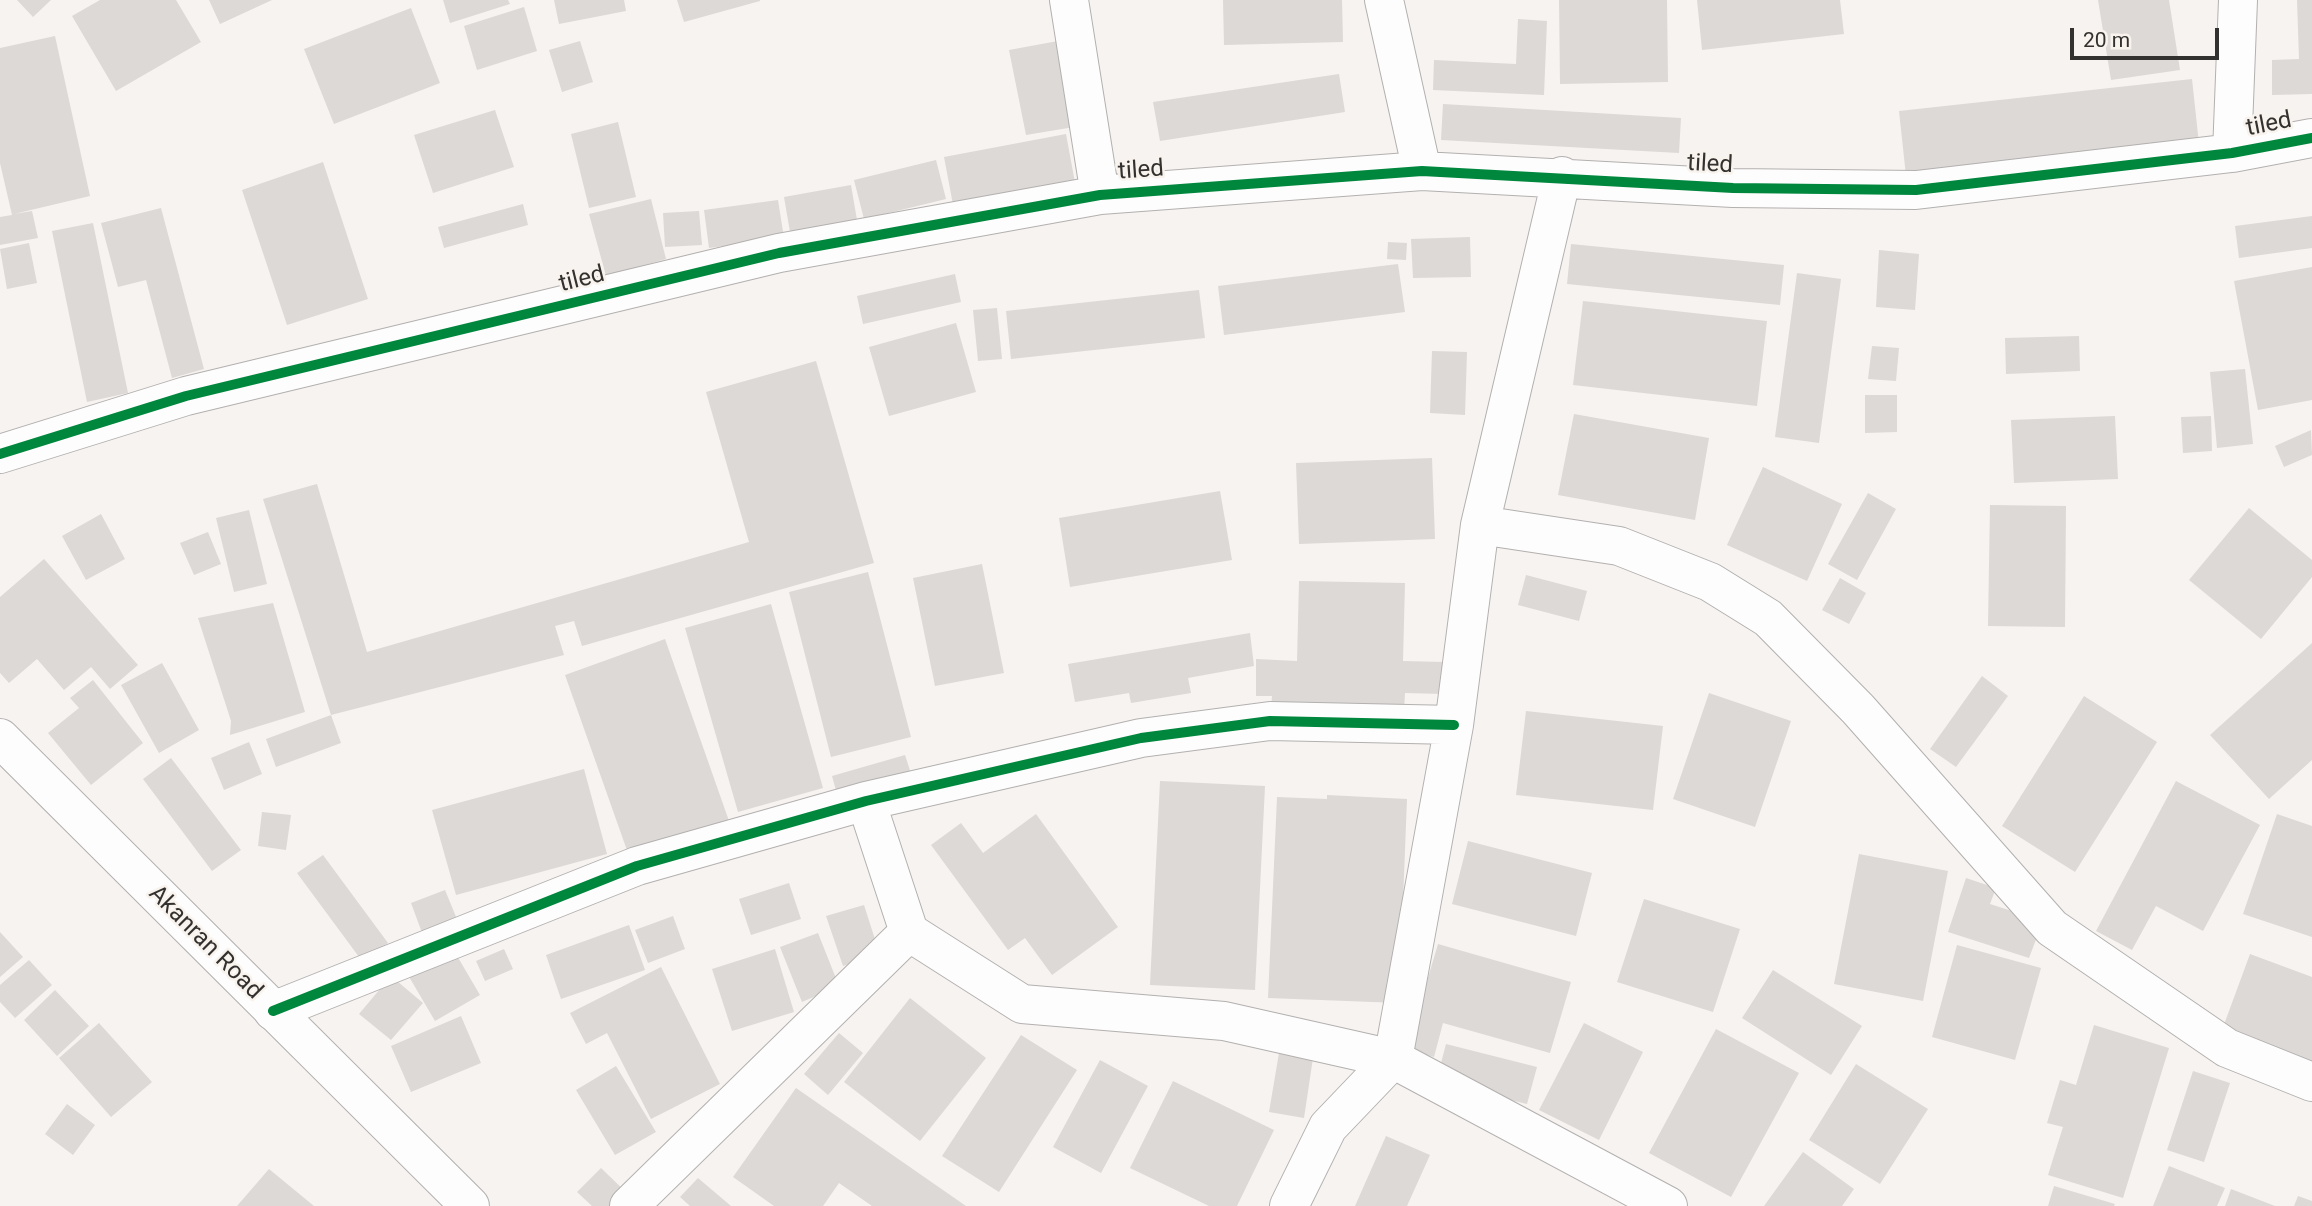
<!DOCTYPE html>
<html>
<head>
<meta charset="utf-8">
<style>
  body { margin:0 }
  #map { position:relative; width:2312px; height:1206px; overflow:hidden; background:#f6f3f1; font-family:Roboto,sans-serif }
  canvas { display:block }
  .scale { position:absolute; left:2070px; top:28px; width:149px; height:32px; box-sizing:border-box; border:4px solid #33312f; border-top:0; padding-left:9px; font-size:21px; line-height:24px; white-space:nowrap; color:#33312f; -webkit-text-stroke:5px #f9f3ee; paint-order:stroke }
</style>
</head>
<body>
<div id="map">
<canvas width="2312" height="1206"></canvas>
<div class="scale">20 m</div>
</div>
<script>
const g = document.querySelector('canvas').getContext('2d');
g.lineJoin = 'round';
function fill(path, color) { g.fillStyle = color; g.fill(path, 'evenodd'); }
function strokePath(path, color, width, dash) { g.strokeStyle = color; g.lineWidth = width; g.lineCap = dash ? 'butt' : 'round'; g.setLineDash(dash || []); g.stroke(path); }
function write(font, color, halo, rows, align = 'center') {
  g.font = font + ' Roboto,sans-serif'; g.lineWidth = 5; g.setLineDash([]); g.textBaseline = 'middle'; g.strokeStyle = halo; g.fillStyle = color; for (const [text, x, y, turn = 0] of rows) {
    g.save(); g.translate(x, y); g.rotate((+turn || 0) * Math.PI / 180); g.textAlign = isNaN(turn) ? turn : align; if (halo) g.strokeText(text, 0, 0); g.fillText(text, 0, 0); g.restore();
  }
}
fill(new Path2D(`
  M17,0H51L33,17Z
  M100,0H176L201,42L116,91L72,16Z
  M209,0H272L220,24Z
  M443,0H508L510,4L450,23Z
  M554,0H624L626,11L559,24Z
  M677,0H760V1L684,22Z
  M1223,0H1342L1343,42L1224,45Z
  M1559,0H1667L1668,82L1560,84Z
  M1697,0H1840L1844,34L1702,50Z
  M2098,0H2169L2180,70L2111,80Z
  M2297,0H2312V94L2272,95V60L2299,59Z
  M524,7L537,51L477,70L464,26Z
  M411,8L440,83L334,124L304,49Z
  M1518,19L1547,21L1544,95L1433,90L1434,60L1516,64Z
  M55,36L90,196L14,214L32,211L38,238L0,245V217L12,215L0,163V48Z
  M580,41L593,82L562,92L549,50Z
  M1058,41L1074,127L1026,135L1009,50Z
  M1339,74L1345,112L1160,141L1153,102Z
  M2192,79L2199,144L1906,176L1899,111Z
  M1443,104L1681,118L1679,153L1441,140Z
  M495,110L514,167L433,193L414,135Z
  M618,122L636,197L589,208L571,134Z
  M1066,134L1076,188L954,210L944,157Z
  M936,160L946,199L864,219L854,180Z
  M323,162L368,299L287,325L242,190Z
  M851,185L857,220L790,232L784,197Z
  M651,199L666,259L606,276L589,214Z
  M778,200L784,238L709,248L704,210Z
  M523,204L528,225L444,248L438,227Z
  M161,208L204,369L172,378L146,280L118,287L101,223Z
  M699,211L702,245L665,247L663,213Z
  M2312,216V248L2239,258L2235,226Z
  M93,223L128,393L87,402L52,231Z
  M1470,237L1471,277L1413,278L1411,239Z
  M1388,242L1407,243L1406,260L1387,259Z
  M29,243L37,283L7,289L0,249Z
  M1571,244L1784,265L1780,305L1567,284Z
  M1879,250L1919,254L1915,310L1876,307Z
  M1398,264L1405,312L1224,335L1218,286Z
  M2312,267V400L2258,410L2234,281Z
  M1797,273L1841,279L1819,443L1775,437Z
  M955,274L961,302L863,324L857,296Z
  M1199,290L1205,338L1011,359L1006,311Z
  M1583,301L1767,321L1757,406L1573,385Z
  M997,308L1002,359L978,361L973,310Z
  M956,323L976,392L889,416L869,347Z
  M2079,336L2080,371L2006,374L2005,338Z
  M1872,346L1899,348L1896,381L1868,379Z
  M1432,351L1467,352L1465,415L1430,413Z
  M816,361L874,563L582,646L574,621L555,626L564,655L331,715L263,499L317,484L367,652L749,542L706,392Z
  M2245,369L2253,444L2217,448L2210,372Z
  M1865,395H1897V432L1865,433Z
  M1574,414L1709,438L1695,520L1558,495Z
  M2115,416L2118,479L2014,483L2011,420Z
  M2211,416L2212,451L2183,453L2181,417Z
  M2311,430L2312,455L2284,467L2275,446Z
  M1432,458L1435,539L1299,544L1296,463Z
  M1763,467L1842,504L1807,581L1727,545Z
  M1220,491L1232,560L1070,587L1059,518Z
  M1868,493L1896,509L1857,580L1828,564Z
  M1990,505L2066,506L2065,627L1988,626Z
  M2249,508L2312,560V577L2261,639L2189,580Z
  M249,510L267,584L234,592L216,518Z
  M101,514L125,559L86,580L62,536Z
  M208,532L221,564L194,575L180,543Z
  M44,559L138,665L110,689L91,667L64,690L37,659L9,683L0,673V597Z
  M982,564L1004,673L935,686L913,578Z
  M868,572L911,737L831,757L789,592Z
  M1526,575L1587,591L1579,621L1518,605Z
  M1840,578L1866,593L1849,624L1822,610Z
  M1299,581L1405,583L1403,661L1444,662L1443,694L1405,693L1404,712L1271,709L1272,696H1256V659L1297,661Z
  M273,603L305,712L230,735L231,721L198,618Z
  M771,604L823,788L738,812L685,628Z
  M1250,633L1254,666L1188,678L1191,693L1131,703L1129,693L1075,702L1068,664Z
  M665,639L729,821L629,856L565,675Z
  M2312,643V760L2269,799L2210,735Z
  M162,663L199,730L159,753L121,685Z
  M1982,676L2008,696L1956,767L1930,749Z
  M93,680L143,743L91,785L48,733L79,708L70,698Z
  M1709,693L1791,721L1755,827L1673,799Z
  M2084,696L2157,742L2075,872L2002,826Z
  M1526,711L1663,726L1653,810L1516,795Z
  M331,715L341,743L276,767L266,739Z
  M249,742L262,774L224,790L211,758Z
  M905,755L914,783L840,805L832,776Z
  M171,758L241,850L212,871L143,779Z
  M584,769L607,854L456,895L432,810Z
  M1160,781L1265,786L1255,990L1150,985Z
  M2176,781L2260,825L2203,931L2156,906L2132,950L2096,931Z
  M1327,795L1407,799L1399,1003L1268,998L1277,797L1327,799Z
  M262,812L291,815L286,850L258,846Z
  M1036,814L1118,927L1052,975L1025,938L1008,950L931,845L961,823L983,853Z
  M2277,814L2312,826V937L2243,914Z
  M1468,841L1592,873L1576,936L1452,904Z
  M1859,854L1948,871L1923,1001L1834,984Z
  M323,855L388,943L362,961L297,873Z
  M1966,878L1996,888L1990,904L2043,921L2029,958L1948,932Z
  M789,883L801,919L751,935L739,899Z
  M445,890L459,924L424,938L411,903Z
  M1644,899L1740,929L1713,1012L1617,982Z
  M864,905L880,955L843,966L826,916Z
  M673,916L685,949L648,963L635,930Z
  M629,925L645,970L561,999L546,955Z
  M0,932L23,957L0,977Z
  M818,933L839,986L802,1002L780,947Z
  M1438,944L1571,982L1550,1053L1443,1023L1434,1057L1407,1049Z
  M1957,945L2041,968L2015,1060L1932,1037Z
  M453,949L480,995L435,1021L408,975Z
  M504,949L513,969L485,981L476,961Z
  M775,949L794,1012L732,1031L712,969Z
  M2250,954L2312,977V1062L2222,1030Z
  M29,960L52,985L15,1018L0,1002V985Z
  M661,967L720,1084L651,1119L607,1033L586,1044L570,1013Z
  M1773,970L1862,1026L1831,1075L1742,1018Z
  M391,976L423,1003L391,1040L359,1014Z
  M55,990L89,1026L57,1056L24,1020Z
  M910,998L986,1058L920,1141L844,1082Z
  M461,1016L481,1063L411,1092L391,1046Z
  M99,1023L152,1082L111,1117L59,1058Z
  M1584,1023L1643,1052L1599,1140L1539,1110Z
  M2094,1025L2169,1048L2123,1198L2048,1175L2063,1127L2047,1123L2060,1080L2076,1085Z
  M1716,1029L1799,1073L1731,1197L1649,1153Z
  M839,1033L863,1053L828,1095L804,1074Z
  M1021,1035L1077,1070L999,1192L942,1156Z
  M1446,1044L1537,1067L1527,1104L1436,1082Z
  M1279,1053L1313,1058L1304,1118L1269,1112Z
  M1100,1060L1148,1086L1101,1173L1053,1147Z
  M1856,1064L1928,1109L1880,1184L1809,1140Z
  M616,1066L656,1132L615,1155L576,1090Z
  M2193,1071L2230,1083L2204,1162L2167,1150Z
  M1173,1081L1274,1130L1237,1206H1209L1130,1168Z
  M796,1088L966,1206H872L839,1183L823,1206H774L733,1177Z
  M67,1104L95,1125L73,1155L45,1134Z
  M1386,1136L1430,1155L1407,1206H1355Z
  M1803,1152L1854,1189L1842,1206H1764Z
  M2169,1166L2225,1188L2217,1206H2153Z
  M601,1168L631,1197L622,1206H592L577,1192Z
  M269,1169L314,1206H237Z
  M698,1178L731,1206H690L680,1197Z
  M2054,1186L2115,1204L2114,1206H2048Z
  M2231,1189L2275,1206H2225Z
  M2298,1196L2312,1201V1206H2294Z`), '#dcd9d7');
const minor = new Path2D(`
  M1069,0L1100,195
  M1384,0L1422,171
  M2232,153L2238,0
  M0,454L186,396L779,253L1100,195L1422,171L1733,188L1916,190L2232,153L2312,138
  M1480,525L1619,546L1710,582L1768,618L1858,709L2052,928L2227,1048L2312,1082
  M866,801L909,932L1022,1004L1224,1021L1393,1059L1668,1206
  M273,1011L637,866L866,801L1141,738L1270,721L1454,725
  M629,1206L909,932
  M1289,1206L1328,1127L1393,1059L1454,725L1480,525L1562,176`);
const major = new Path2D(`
  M0,738L470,1206`);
strokePath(minor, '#b3b0af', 40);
strokePath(major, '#b3b0af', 40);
strokePath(minor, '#fefdfd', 38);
strokePath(major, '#fefdfd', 38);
strokePath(new Path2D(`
  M0,454L186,396L779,253L1100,195L1422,171L1733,188L1916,190L2232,153L2312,138
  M273,1011L637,866L866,801L1141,738L1270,721L1454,725`), '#00873e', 10);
write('24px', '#33312f', '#f9f3ee', [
  ["tiled",2269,125,-11],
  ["tiled",1710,165,3],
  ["tiled",1141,171,-4],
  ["tiled",582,280,-14],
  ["Akanran Road",205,943,45]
]);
</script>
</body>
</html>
